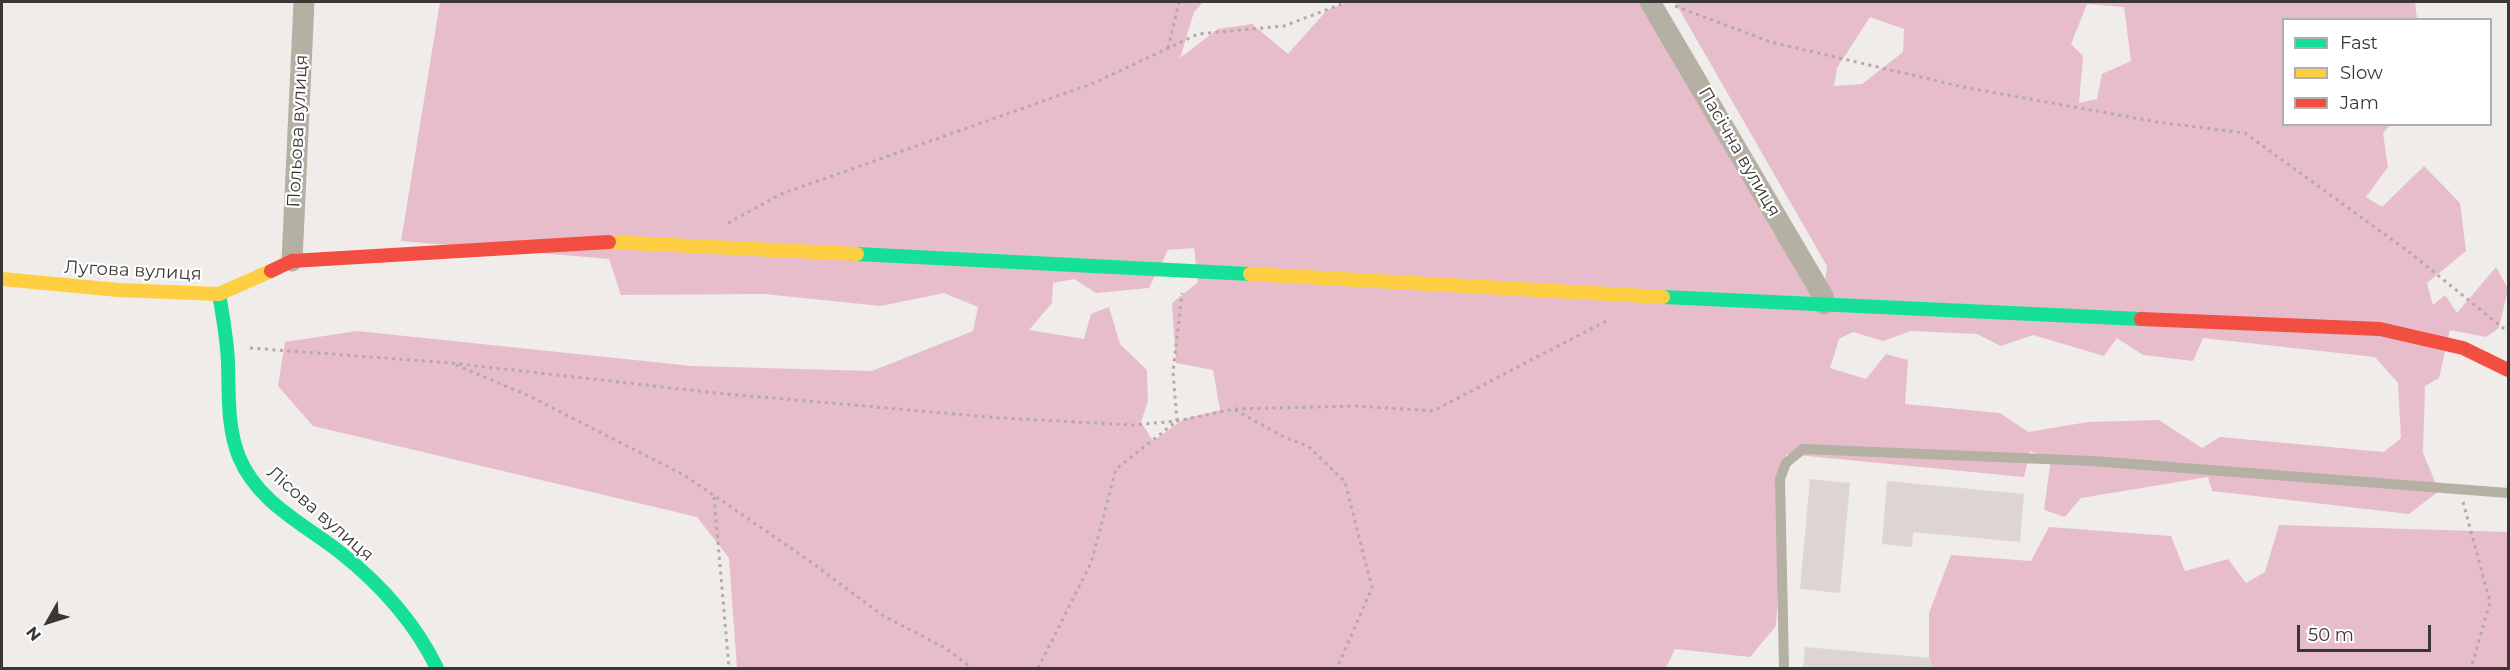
<!DOCTYPE html>
<html>
<head>
<meta charset="utf-8">
<style>
  body { margin:0 }
  #map { position:relative; width:2510px; height:670px; overflow:hidden; background:#efecea; font-family:Montserrat,sans-serif }
  canvas { display:block }
  .frame { position:absolute; inset:0; border:3px solid #3a3836; pointer-events:none }
  .legend { position:absolute; left:2282px; top:18px; width:210px; height:108px; box-sizing:border-box; background:#fff; border:2px solid #b0afaf; margin:0; padding:8px 10px; list-style:none; font-size:18px; color:#3a3836 }
  .legend li { display:flex; align-items:center; gap:12px; height:30px }
  .legend b { width:30px; border:2px solid #b0afaf }
  .north { position:absolute; left:18px; top:592px; width:60px; height:60px; -webkit-text-stroke:4px #fff; paint-order:stroke; rotate:231deg; font-size:16px; font-weight:700; line-height:24px; text-align:center; color:#3a3836 }
  .north::after { content:''; display:block; margin:auto; width:21px; height:27px; background:#3a3836; clip-path:polygon(50% 0,100% 100%,50% 72%,0 100%) }
  .scale { position:absolute; left:2297px; top:625px; width:134px; height:27px; box-sizing:border-box; border:3px solid #3a3836; border-top:0; padding-left:8px; font-size:18px; line-height:21px; white-space:nowrap; color:#3a3836; -webkit-text-stroke:4px #fff; paint-order:stroke }
</style>
</head>
<body>
<div id="map">
<canvas width="2510" height="670"></canvas>
<div class="frame"></div>
<ul class="legend">
<li><b style="height:8px;background:#16e098"></b>Fast</li>
<li><b style="height:8px;background:#ffcf43"></b>Slow</li>
<li><b style="height:8px;background:#f24e42"></b>Jam</li>
</ul>
<div class="north">N</div>
<div class="scale">50 m</div>
</div>
<script>
const g = document.querySelector('canvas').getContext('2d');
g.lineJoin = 'round';
function fill(path, color) { g.fillStyle = color; g.fill(path, 'evenodd'); }
function strokePath(path, color, width, dash) { g.strokeStyle = color; g.lineWidth = width; g.lineCap = dash ? 'butt' : 'round'; g.setLineDash(dash || []); g.stroke(path); }
function write(font, color, halo, rows, align = 'center') {
  g.font = font + ' Montserrat,sans-serif'; g.lineWidth = 4.5; g.setLineDash([]); g.textBaseline = 'middle'; g.strokeStyle = halo; g.fillStyle = color; for (const [text, x, y, turn = 0] of rows) {
    g.save(); g.translate(x, y); g.rotate((+turn || 0) * Math.PI / 180); g.textAlign = isNaN(turn) ? turn : align; if (halo) g.strokeText(text, 0, 0); g.fillText(text, 0, 0); g.restore();
  }
}
fill(new Path2D(`
  M440,2H1203L1194,12L1180,58L1218,29L1252,24L1288,54L1327,10L1348,2H1639L1674,53L1773,232L1826,308L1823,296L1827,266L1675,2H2415L2417,19L2284,20V124L2390,125L2383,133L2388,167L2366,197L2382,207L2424,166L2460,203L2466,251L2427,283L2433,305L2445,295L2457,313L2496,267L2508,289L2499,328L2486,337L2450,330L2439,378L2425,386L2423,453L2439,491L2409,514L2212,491L2208,477L2081,498L2065,517L2044,510L2051,459L2030,451L2024,477L1786,454L1776,626L1750,657L1675,649L1666,668H737L729,558L697,517L313,426L278,386L285,342L357,331L692,366L872,371L973,331L978,307L944,293L881,306L764,294L621,295L609,259L401,241ZM2087,4L2124,7L2131,61L2102,74L2097,99L2079,103L2083,56L2071,44ZM1870,17L1904,29L1903,52L1862,84L1834,86L1837,68ZM1194,248L1198,282L1172,303L1176,363L1213,370L1220,410L1184,419L1153,441L1141,422L1148,401L1147,370L1120,344L1109,307L1091,314L1084,339L1029,330L1052,303L1053,283L1074,279L1096,293L1149,288L1168,250ZM1911,331L1977,334L2001,346L2033,335L2104,356L2117,338L2143,355L2193,361L2203,338L2375,357L2398,383L2401,438L2384,452L2220,437L2202,448L2159,420L2088,422L2028,432L2000,413L1905,404L1908,360L1886,354L1866,379L1830,368L1839,339L1853,332L1883,341Z
  M2279,525L2508,532V668H1929V613L1951,555L2031,561L2049,527L2171,536L2185,571L2228,559L2246,583L2265,572Z`), '#e8bdcb');
fill(new Path2D(`
  M1810,479L1850,483L1840,593L1800,589Z
  M1887,481L2024,494L2020,542L1913,532L1912,547L1882,544Z
  M1805,647L1931,658V669H1803Z`), '#ded4d2');
strokePath(new Path2D(`
  M1675,6L1771,42L1963,87L2157,122L2245,133L2409,252L2508,332
  M1168,48L1179,2
  M728,223L781,194L1094,83L1198,34L1284,26L1347,2
  M250,348L451,363L716,393L1001,418L1133,425L1177,421L1234,409L1356,406L1433,411L1610,319
  M456,365L529,396L684,475L804,557L882,615L945,648L972,668
  M1235,410L1286,438L1308,446L1345,482L1372,588L1337,668
  M714,497L729,668
  M2463,502L2490,602L2471,668
  M1038,668L1091,563L1116,469L1177,421L1173,372L1182,293`), '#b1aba4', 3, [3, 4.5]);
strokePath(new Path2D(`
  M1784,668L1780,479L1786,463L1803,449L2093,461L2508,493`), '#b5b0a4', 10);
strokePath(new Path2D(`
  M1650,2L1823,296L1824,304
  M292,261L304,2`), '#b5b0a4', 21);
strokePath(new Path2D(`
  M857,254L1250,274
  M219,294C223,317 227,339 228,362C229,394 227,427 239,457C258,503 304,524 341,553C380,584 415,623 437,668
  M1663,297L2141,319`), '#16e098', 14);
strokePath(new Path2D(`
  M609,242L857,254
  M1250,274L1663,297
  M2,279L118,290L219,294L271,271`), '#ffcf43', 14);
strokePath(new Path2D(`
  M271,271L292,261L609,242
  M2141,319L2380,329L2463,348L2508,370`), '#f24e42', 14);
write('18px', '#3a3836', '#fff', [
  ["Польова вулиця",298,131,-87],
  ["Пасічна вулиця",1739,152,60],
  ["Лугова вулиця",133,271,3],
  ["Лісова вулиця",320,514,41]
]);
</script>
</body>
</html>
